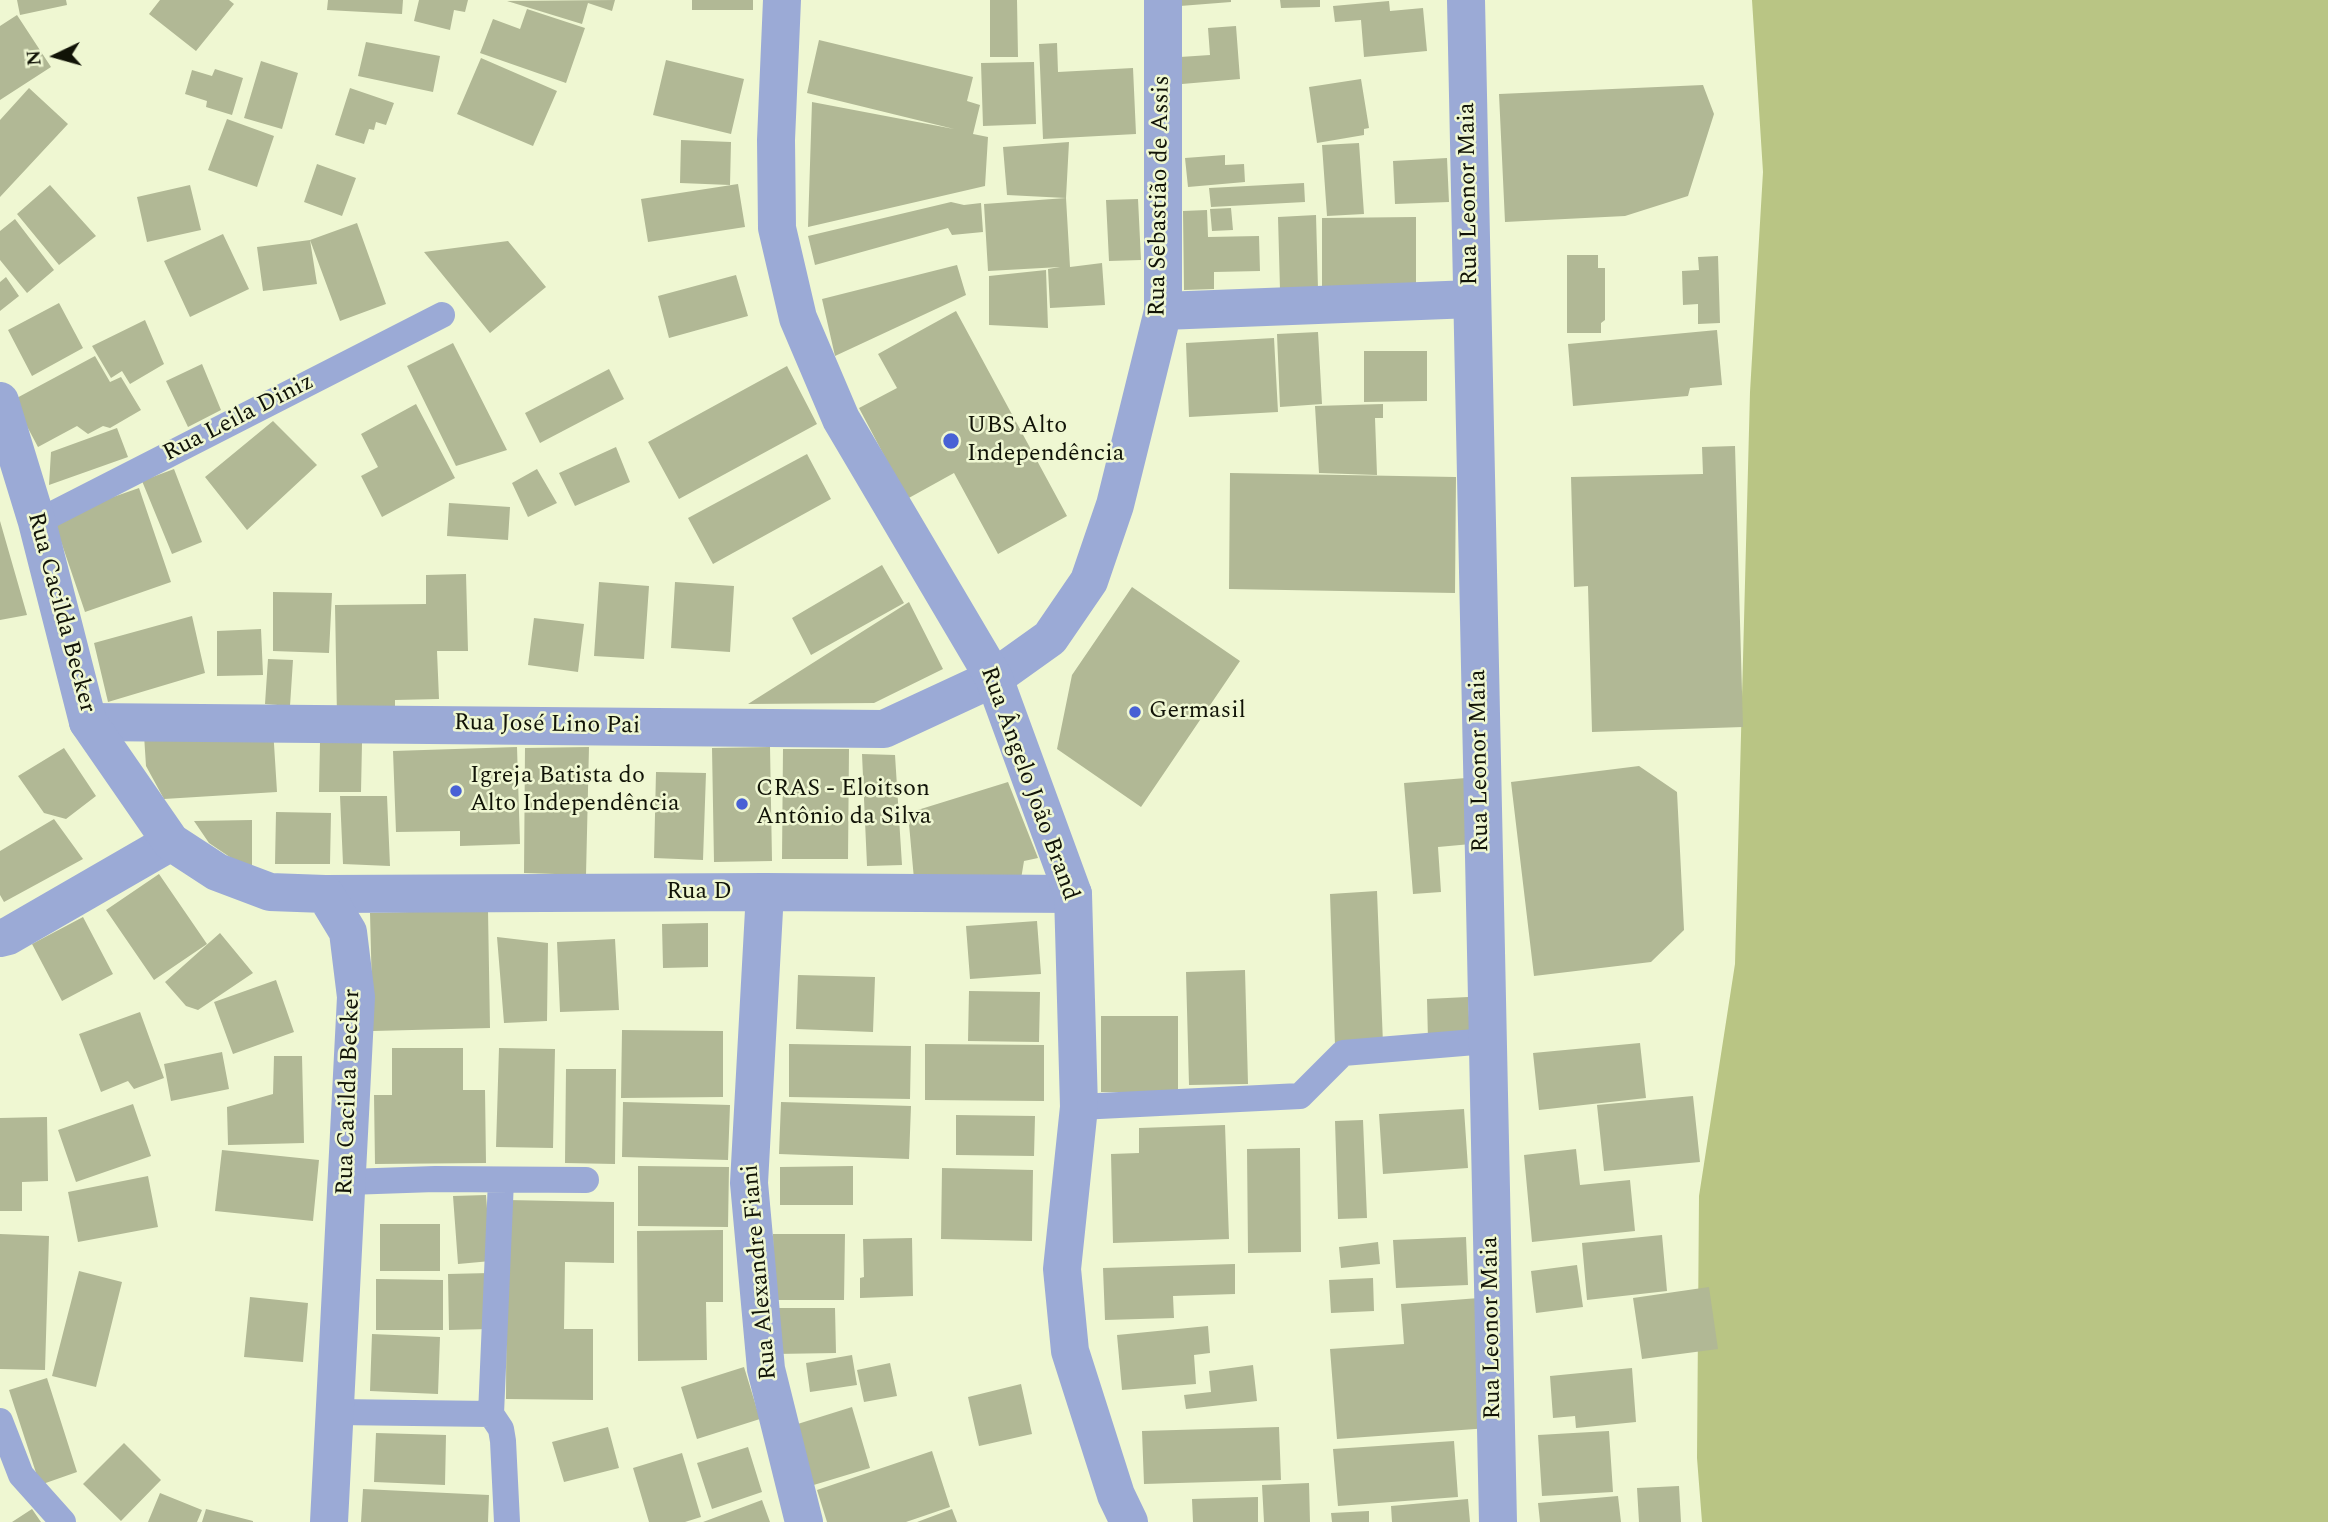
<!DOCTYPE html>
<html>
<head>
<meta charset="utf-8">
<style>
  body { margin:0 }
  #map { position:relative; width:2328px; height:1522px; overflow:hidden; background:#eff7d2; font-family:Spectral,serif }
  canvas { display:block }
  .north { position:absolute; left:21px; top:21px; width:70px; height:70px; -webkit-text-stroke:5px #eff7d2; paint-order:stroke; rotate:265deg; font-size:19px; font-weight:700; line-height:28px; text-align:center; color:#111307 }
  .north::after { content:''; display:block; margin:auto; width:24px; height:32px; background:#111307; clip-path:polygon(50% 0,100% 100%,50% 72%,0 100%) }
</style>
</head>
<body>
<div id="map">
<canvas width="2328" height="1522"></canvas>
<div class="north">N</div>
</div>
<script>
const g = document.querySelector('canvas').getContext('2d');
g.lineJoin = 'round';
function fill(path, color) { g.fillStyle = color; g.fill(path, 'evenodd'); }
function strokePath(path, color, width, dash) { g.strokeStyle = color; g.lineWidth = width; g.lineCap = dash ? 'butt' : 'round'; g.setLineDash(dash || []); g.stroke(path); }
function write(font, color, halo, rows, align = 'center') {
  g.font = font + ' Spectral,serif'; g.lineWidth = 5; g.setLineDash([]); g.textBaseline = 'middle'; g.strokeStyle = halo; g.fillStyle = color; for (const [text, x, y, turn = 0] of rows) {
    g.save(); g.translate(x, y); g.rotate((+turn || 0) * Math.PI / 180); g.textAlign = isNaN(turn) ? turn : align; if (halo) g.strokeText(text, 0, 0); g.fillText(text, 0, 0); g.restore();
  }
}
fill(new Path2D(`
  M1752,0H2328V1522H1702L1697,1458L1699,1196L1735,964L1750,392L1763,172Z`), '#b9c584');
fill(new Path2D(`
  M17,0H66L67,5L20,15Z
  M160,0H229L234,4L196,51L149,14Z
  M328,0H403L402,14L327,10Z
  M419,0H468L465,12L454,10L450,30L414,21Z
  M615,0L612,11L588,3L582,24L507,1Z
  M692,0H753V10H692Z
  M990,0H1017L1018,57H990Z
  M1180,0H1231V2L1180,6Z
  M1280,0H1320V7L1281,8Z
  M1389,1L1390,11L1423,8L1427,51L1364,57L1361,20L1335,22L1333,6Z
  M527,9L585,28L566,83L480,53L493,19L520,29Z
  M17,15L51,67L0,100V26Z
  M1236,26L1240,79L1182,84L1180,57L1210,55L1208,28Z
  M819,40L973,77L967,101L980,105L973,134L988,137L985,186L808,227L812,102L954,129L807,93Z
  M366,42L440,56L433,92L358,76Z
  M1057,43L1058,72L1133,68L1136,134L1043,139L1039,44Z
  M481,58L557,91L533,146L457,114Z
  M666,60L744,79L731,134L653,115Z
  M261,61L298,73L282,129L244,118Z
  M1034,62L1036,124L983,126L981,63Z
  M215,69L243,78L232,115L206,107L207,101L185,94L192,70L212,76Z
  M1361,79L1369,128L1364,129V135L1317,143L1309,87Z
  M1703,85L1714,114L1688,196L1625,216L1505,222L1499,94Z
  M29,88L68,124L0,197V120Z
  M350,88L394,103L386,125L376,122L374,130L369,129L364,144L335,135Z
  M227,119L274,136L257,187L208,170Z
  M681,140L731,142L730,185L680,183Z
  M1069,142L1066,198L1007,195L1003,147Z
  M1359,143L1364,214L1327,216L1322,145Z
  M1225,155V165L1244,164L1245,182L1188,187L1185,158Z
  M1447,158L1449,202L1395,204L1393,161Z
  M317,164L356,178L342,216L304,202Z
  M1304,183L1305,202L1211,207L1209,188Z
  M738,184L745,227L648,242L641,199Z
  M50,185L96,236L59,265L17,214Z
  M190,185L201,230L147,242L137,197Z
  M1066,198L1070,267L1102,263L1105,305L1050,308L1048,269L1060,267L988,271L984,204Z
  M1138,199L1141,260L1109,261L1106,200Z
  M951,202L964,205L981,203L983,232L952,235L948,228L815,265L808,236Z
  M1231,208L1233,230L1212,231L1210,209Z
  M1207,210L1208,237L1259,236L1260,271L1214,272V289L1184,290L1183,211Z
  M1316,215L1318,289L1280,290L1278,217Z
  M1416,217V289H1322V218Z
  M15,219L54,270L27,293L0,260V231Z
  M357,223L386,304L340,321L310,240Z
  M223,234L249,289L190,317L164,261Z
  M310,240L317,284L263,291L257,247Z
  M508,241L546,287L490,333L424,252Z
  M1567,255H1598V268H1605V320L1601,323V333H1567Z
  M1718,256L1720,323L1698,324V304L1683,305L1682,271L1699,270L1698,257Z
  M957,265L966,295L835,356L822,299Z
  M1046,270L1048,328L989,325V276Z
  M736,275L748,316L669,338L658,296Z
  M6,277L19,296L0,311V282Z
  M59,303L83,348L32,376L8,330Z
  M956,311L1067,516L998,554L954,473L907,499L859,408L897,388L878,354Z
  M145,320L164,364L130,384L122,371L111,378L92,346Z
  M1717,330L1722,385L1690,388L1688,396L1573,406L1568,344Z
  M1318,332L1322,404L1280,407L1277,334Z
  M1274,338L1278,412L1189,417L1186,343Z
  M453,343L507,450L456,466L407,366Z
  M1364,351H1427V401L1364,402Z
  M95,356L110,382L121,377L141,410L110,428L103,426L88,434L77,426L38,447L13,400Z
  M202,364L221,410L188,427L166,381Z
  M787,366L817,424L679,499L648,442Z
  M609,369L624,399L540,443L525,413Z
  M416,404L455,478L382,517L361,476L378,467L361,434Z
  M1383,404V418H1375L1377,475L1319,473L1315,406Z
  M273,421L317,465L247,530L205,477Z
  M117,428L128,457L49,485L51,452Z
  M1735,446L1743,727L1592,732L1588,586L1574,587L1571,477L1703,474L1702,447Z
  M616,447L630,482L575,506L559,473Z
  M807,454L831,499L713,564L688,518Z
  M174,469L202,542L172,554L142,481Z
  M537,469L557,503L528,517L512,483Z
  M1230,473L1456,477L1455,593L1229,589Z
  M139,488L171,582L85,612L53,518Z
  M449,503L510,507L508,540L447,536Z
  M0,521L27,615L0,620Z
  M882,565L904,603L811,655L792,618Z
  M466,574L468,651H437L439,699L395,700V716L337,717L335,605L426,604V575Z
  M599,582L649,586L644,659L594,656Z
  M675,582L734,586L730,652L671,648Z
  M1132,587L1240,661L1141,807L1057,749L1072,675Z
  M273,592L332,593L329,653L273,651Z
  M909,602L943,669L874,703L748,704Z
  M192,616L205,673L108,702L94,643Z
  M534,618L584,624L578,672L528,665Z
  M261,629L263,675L217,676V631Z
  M268,659L293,660L290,706L265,704Z
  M273,728L277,792L164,799L146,766L144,735Z
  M320,742L362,743L361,792H319Z
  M517,747L520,844L460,846V831L396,832L393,751Z
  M589,747L586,875L524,873L525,748Z
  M770,747L772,861L714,862L712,748Z
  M64,748L96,796L66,819L44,813L18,776Z
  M783,749H849L848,859H782Z
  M862,754L895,755L902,865L867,866Z
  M1639,766L1677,792L1684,930L1651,962L1534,976L1511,782Z
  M656,772L706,773L703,860L654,858Z
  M1466,778L1471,844L1438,847L1441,892L1413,894L1404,783Z
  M1008,782L1038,858L1024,861L1021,879H914L908,813Z
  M340,796H387L390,866L343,864Z
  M276,812L331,813L330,864H275Z
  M54,819L83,859L4,902L0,895V851Z
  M252,820V872L209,843L194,821Z
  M159,874L207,944L154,980L106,910Z
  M1377,891L1383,1044L1335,1046L1330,894Z
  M488,910L490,1028L373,1031L370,913Z
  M83,917L113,974L62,1001L32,944Z
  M1037,921L1041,974L970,979L966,926Z
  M708,923V967L663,968L662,924Z
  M220,933L253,973L198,1010L186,1006L165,982Z
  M497,937L548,943L547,1021L504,1023Z
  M615,939L619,1010L560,1012L557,942Z
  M1245,970L1248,1084L1189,1085L1186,972Z
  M798,975L875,977L873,1032L796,1029Z
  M276,980L294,1032L233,1054L214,1002Z
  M969,991L1040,992L1039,1042L968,1041Z
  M1468,997L1470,1038L1428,1040L1427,999Z
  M140,1012L164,1078L134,1089L128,1081L101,1092L79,1034Z
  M1101,1016H1178V1092H1101Z
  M622,1030L723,1031V1097L621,1098Z
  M1640,1043L1646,1098L1539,1110L1533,1053Z
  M789,1044L911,1046L910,1099L789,1097Z
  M925,1044L1044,1045V1101L925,1100Z
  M392,1048H463V1090H485L486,1163L375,1164L374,1095H392Z
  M499,1048L555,1049L553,1148L496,1147Z
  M222,1052L229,1089L171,1101L164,1064Z
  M274,1056H302L304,1143L228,1145L227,1107L273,1094Z
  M566,1069H616L615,1164L565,1163Z
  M1693,1096L1700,1162L1604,1171L1597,1105Z
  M623,1102L730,1105L728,1160L622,1157Z
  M781,1102L911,1106L909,1159L779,1154Z
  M133,1104L151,1156L76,1182L58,1130Z
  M1464,1109L1468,1168L1383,1174L1379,1114Z
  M956,1115L1035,1116L1034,1156L956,1155Z
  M47,1117L48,1181L22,1182V1211H0V1118Z
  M1363,1120L1367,1218L1338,1219L1335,1121Z
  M1225,1125L1229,1239L1113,1243L1111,1154L1139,1153V1128Z
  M1300,1148L1301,1252L1248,1253L1247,1149Z
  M1576,1149L1580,1185L1630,1180L1635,1231L1532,1242L1524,1155Z
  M222,1150L319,1160L313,1221L215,1211Z
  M638,1166L729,1167L728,1227L638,1226Z
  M853,1166V1205H780V1167Z
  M942,1168L1033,1170L1032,1241L941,1239Z
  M148,1176L158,1227L78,1242L68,1192Z
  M486,1195L491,1261L458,1264L453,1196Z
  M507,1200L614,1202V1263L565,1262L564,1329H593V1400L506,1399Z
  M380,1224H440V1271H380Z
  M723,1230V1302H706L707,1360L638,1361L637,1231Z
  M0,1234L49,1236L45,1370L0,1369Z
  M773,1234H845L844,1300H774Z
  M1662,1235L1667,1291L1587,1300L1582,1243Z
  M1466,1237L1468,1285L1396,1288L1393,1240Z
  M912,1238L913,1296L860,1298V1278L864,1277L863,1239Z
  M1378,1242L1380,1264L1341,1268L1339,1247Z
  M1235,1264V1294L1173,1296L1174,1318L1105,1320L1103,1268Z
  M1577,1265L1583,1307L1536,1313L1531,1271Z
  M79,1271L122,1282L96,1387L52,1376Z
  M490,1273V1329L449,1330L448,1274Z
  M1373,1278L1374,1311L1331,1313L1329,1280Z
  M376,1279L443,1280V1330H376Z
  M1709,1287L1718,1349L1642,1359L1633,1298Z
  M250,1297L308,1303L303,1362L244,1357Z
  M1479,1298L1489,1428L1337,1439L1330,1349L1404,1344L1401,1304Z
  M775,1308H835L836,1353L775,1354Z
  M1208,1326L1210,1353L1194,1355L1196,1384L1122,1390L1117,1335Z
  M372,1334L440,1337L438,1394L370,1391Z
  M852,1355L857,1385L810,1392L806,1363Z
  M890,1363L897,1396L864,1402L857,1370Z
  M1253,1365L1257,1401L1186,1409L1184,1395L1211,1392L1209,1371Z
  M744,1367L760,1419L697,1439L681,1387Z
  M1632,1368L1636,1422L1576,1428L1575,1416L1553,1418L1550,1376Z
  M47,1378L77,1472L40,1485L9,1390Z
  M1021,1384L1032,1434L979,1446L968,1397Z
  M852,1407L870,1468L807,1487L788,1427Z
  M608,1427L619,1468L564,1482L552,1442Z
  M1279,1427L1281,1480L1144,1484L1142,1431Z
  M1609,1431L1613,1492L1542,1496L1538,1435Z
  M376,1433L446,1435L445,1485L374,1482Z
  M1454,1441L1458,1497L1338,1506L1333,1449Z
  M124,1443L161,1480L121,1521L83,1484Z
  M748,1447L762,1492L712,1509L697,1463Z
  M932,1451L950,1507L906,1522H827L817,1490Z
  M682,1453L701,1517L685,1522H649L633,1468Z
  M1309,1483L1310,1522H1264L1262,1485Z
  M1679,1486L1681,1522H1639L1637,1488Z
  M363,1489L489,1495L488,1522H361Z
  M160,1493L202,1510L197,1522H148Z
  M1618,1496L1621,1522H1540L1538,1503Z
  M1258,1497V1522H1193L1192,1499Z
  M1468,1499L1470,1522H1392L1391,1506Z
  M762,1500L770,1522H703Z
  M32,1509L41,1522H12Z
  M206,1509L253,1521V1522H202Z
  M952,1509L957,1522H917Z
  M1369,1511V1522H1332L1331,1513Z`), '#b1b895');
strokePath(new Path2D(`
  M37,522L442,315
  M1079,1107L1300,1096L1343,1053L1487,1041
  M348,1182L435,1179L586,1180
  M336,1412L491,1414L501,1429L503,1441L507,1522
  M491,1414L501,1180
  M0,1421L21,1475L63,1522`), '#9baad6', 26);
strokePath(new Path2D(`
  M1466,0L1498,1522
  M1163,311L1472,299
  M88,722L884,729L994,678L1050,638L1089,581L1115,505L1163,311V0
  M765,892L749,1183L766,1369L804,1522
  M325,894L765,892L1073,894
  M0,938L8,936L171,842`), '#9baad6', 38);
strokePath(new Path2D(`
  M782,0L776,140L777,228L798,318L841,419L994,678L1073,894L1079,1107L1062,1269L1070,1351L1116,1495L1129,1522
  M0,401L37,522L88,722L171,842L217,872L270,892L325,894L348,932L356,997L329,1522`), '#9baad6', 38);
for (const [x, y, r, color] of [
  [951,441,9,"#4861d5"],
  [1135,712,7,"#4861d5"],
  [456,791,7,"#4861d5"],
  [742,804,7,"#4861d5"]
]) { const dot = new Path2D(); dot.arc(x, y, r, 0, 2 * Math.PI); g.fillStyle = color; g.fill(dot); strokePath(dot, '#eff7d2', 2.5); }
write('24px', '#111307', '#eff7d2', [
  ["Rua Leonor Maia",1470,194,-91],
  ["Rua Sebastião de Assis",1161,196,-89],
  ["Rua Leila Diniz",239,419,-27],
  ["Rua Cacilda Becker",60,613,75],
  ["Rua José Lino Pai",547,726,1],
  ["Rua Leonor Maia",1481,761,-91],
  ["Rua Ângelo João Brand",1028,784,70],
  ["Rua D",699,893],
  ["Rua Cacilda Becker",350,1092,-88],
  ["Rua Alexandre Fiani",761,1272,-95],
  ["Rua Leonor Maia",1493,1328,-91]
]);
write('24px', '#111307', '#eff7d2', [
  ["UBS Alto",967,427],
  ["Independência",967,455],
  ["Germasil",1149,712],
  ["Igreja Batista do",470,777],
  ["Alto Independência",470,805],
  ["CRAS - Eloitson",756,790],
  ["Antônio da Silva",756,818]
], 'left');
</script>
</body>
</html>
